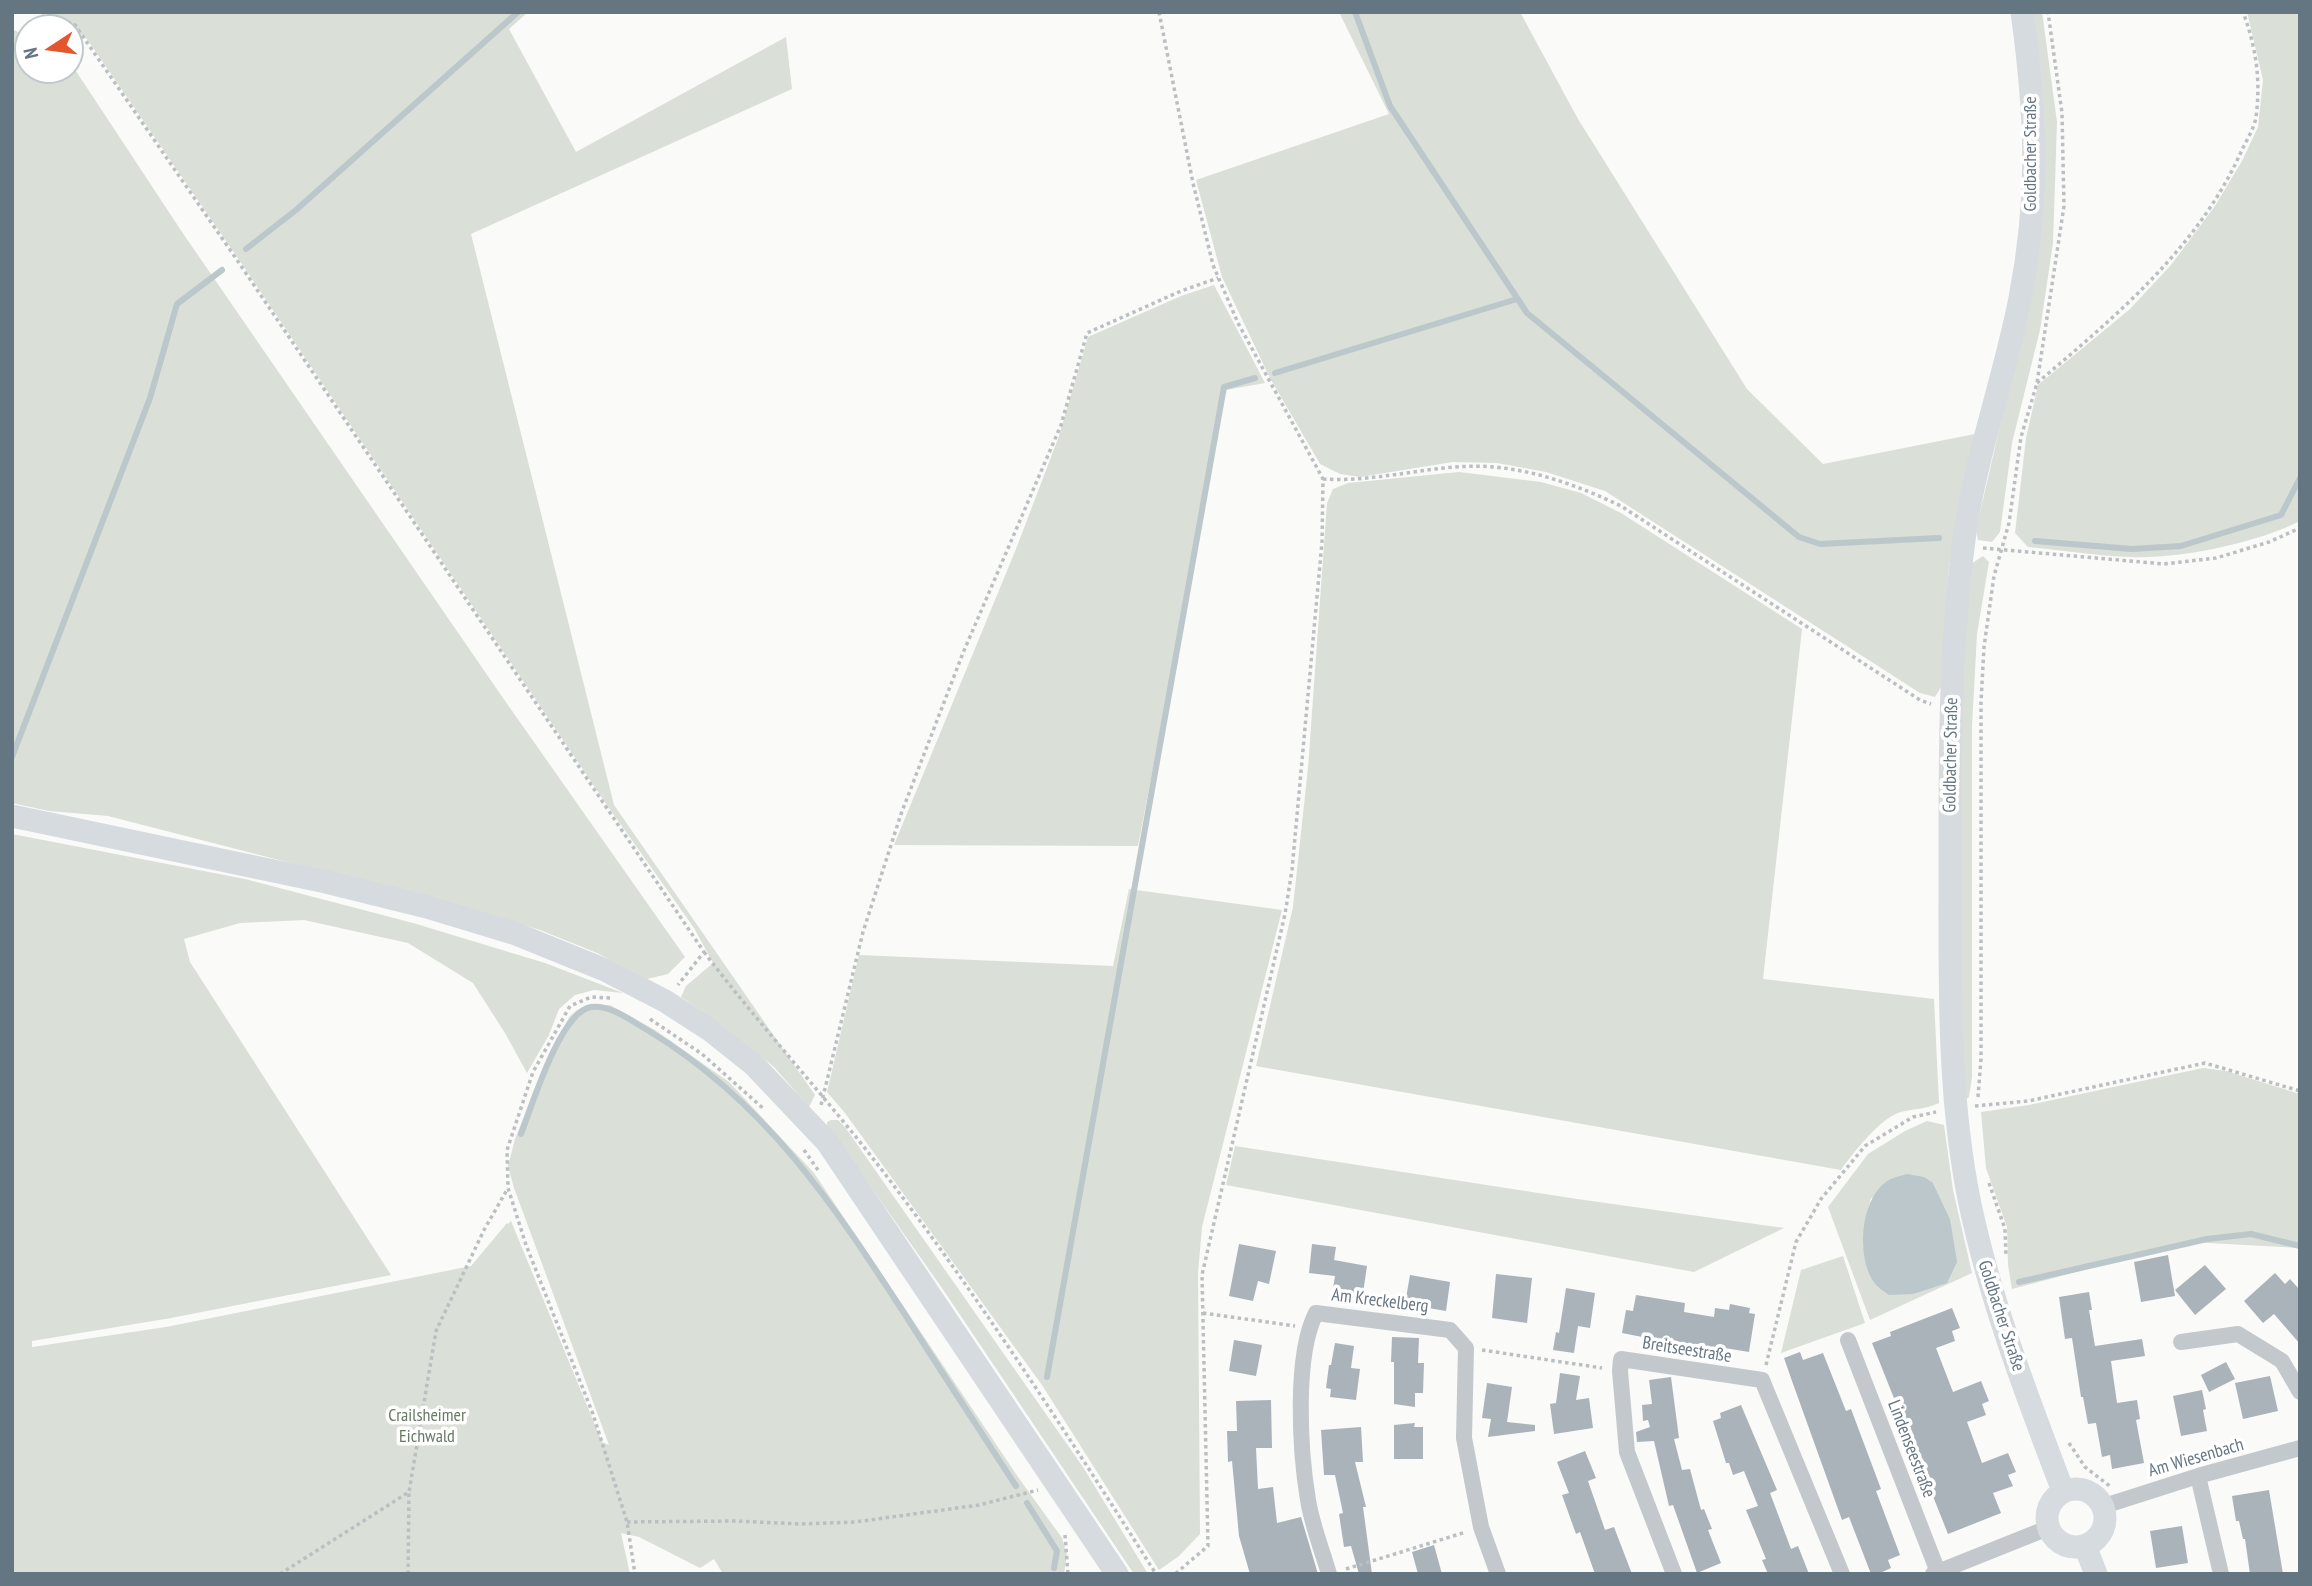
<!DOCTYPE html>
<html>
<head>
<meta charset="utf-8">
<style>
  body { margin:0 }
  #map { position:relative; width:2312px; height:1586px; overflow:hidden; background:#fafaf8; font-family:"PT Sans Narrow",sans-serif }
  canvas { display:block }
  .frame { position:absolute; inset:0; border:14px solid #657683; pointer-events:none }
  .north { position:absolute; left:14px; top:14px; width:70px; height:70px; box-sizing:border-box; background:#fff; border:2px solid #c1c8cd; border-radius:50%; rotate:257deg; font-size:19px; font-weight:700; line-height:28px; text-align:center; color:#657683 }
  .north::after { content:''; display:block; margin:auto; width:24px; height:32px; background:#e4572e; clip-path:polygon(50% 0,100% 100%,50% 72%,0 100%) }
</style>
</head>
<body>
<div id="map">
<canvas width="2312" height="1586"></canvas>
<div class="frame"></div>
<div class="north">N</div>
</div>
<script>
const g = document.querySelector('canvas').getContext('2d');
g.lineJoin = 'round';
function fill(path, color) { g.fillStyle = color; g.fill(path, 'evenodd'); }
function strokePath(path, color, width, dash) { g.strokeStyle = color; g.lineWidth = width; g.lineCap = dash ? 'butt' : 'round'; g.setLineDash(dash || []); g.stroke(path); }
function write(font, color, halo, rows, align = 'center') {
  g.font = font + ' "PT Sans Narrow",sans-serif'; g.lineWidth = 7; g.setLineDash([]); g.textBaseline = 'middle'; g.strokeStyle = halo; g.fillStyle = color; for (const [text, x, y, turn = 0] of rows) {
    g.save(); g.translate(x, y); g.rotate((+turn || 0) * Math.PI / 180); g.textAlign = isNaN(turn) ? turn : align; if (halo) g.strokeText(text, 0, 0); g.fillText(text, 0, 0); g.restore();
  }
}
fill(new Path2D(`
  M48,12H528L509,29L576,152L786,37L792,89L471,234L614,805L815,1095L809,1107L774,1067L722,1025L681,997L686,986L713,963L694,928L607,805L242,264L87,39L65,21Z
  M1339,12H1520L1578,119L1747,389L1823,464L1975,434L1949,566L1941,687L1935,697L1920,693L1605,491L1546,472L1497,463L1453,462L1360,477L1340,474L1320,464L1270,378L1222,277L1196,180L1389,114Z
  M2029,12H2042L2057,122L2053,243L2040,330L2012,443L2000,532L1992,542L1978,540L1976,530L2023,326Z
  M2247,12H2300V521C2257,543 2180,559 2131,557C2097,556 2062,550 2028,547L2015,533L2026,438L2038,385L2130,309L2171,265L2215,206L2242,161L2258,127L2263,80Z
  M12,29L28,37V70H70V62L182,232L503,698L685,957L668,974L647,979L597,953L540,930L477,911L108,816L49,811L12,803Z
  M1214,285L1265,383L1226,390L1138,846L894,845L1016,549L1059,436L1088,337L1181,296Z
  M1459,472L1541,482L1581,493L1621,513L1802,629L1763,979L1934,999L1939,1103C1924,1110 1916,1108 1901,1112C1881,1117 1853,1153 1841,1170L1256,1066L1293,907L1308,768L1327,503L1333,489L1348,483Z
  M1983,556L1989,562L1977,634L1972,726V1077L1969,1097L1965,1100L1955,918L1964,636L1971,564Z
  M12,834L245,879L413,923L545,963L623,993L594,990L575,995L559,1009L549,1035L527,1073L505,1033L473,983L408,943L304,920L240,923L184,939L190,962L391,1275L171,1318L32,1341V1347L166,1327L471,1266L507,1223L508,1224L511,1221L602,1442L609,1445L514,1188L508,1166L515,1139L533,1093L569,1017L577,1010L591,1005H610L655,1030L729,1082L814,1173L1018,1477L1062,1538L1067,1555L1064,1574H723L714,1559L700,1568L639,1537L621,1533L630,1574H12Z
  M1129,889L1282,910L1202,1227L1198,1273L1200,1534L1179,1556L1159,1570L1042,1385L845,1113L827,1092L859,955L1113,966Z
  M2203,1068L2226,1071L2300,1094V1248L2190,1242L2012,1289L2008,1265L2007,1227L1986,1168L1981,1112L2029,1105Z
  M831,1120H838L845,1127L1083,1467L1148,1574H1134L944,1291L847,1153L827,1129V1122Z
  M1927,1121L1944,1125L1953,1190L1972,1273L1870,1320L1828,1207L1868,1154L1905,1131ZM1933,1183L1950,1219L1951,1232L1863,1247L1866,1217L1871,1198Z
  M1235,1146L1577,1199L1784,1228L1694,1272L1226,1185Z
  M1843,1256L1865,1323L1781,1353L1801,1270Z`), '#dadfd7');
fill(new Path2D(`
  M1907,1174L1924,1177L1933,1183L1950,1219L1957,1262L1947,1283L1913,1294L1889,1295C1885,1292 1880,1289 1876,1285C1856,1261 1859,1201 1886,1182C1891,1178 1900,1176 1907,1174Z`), '#bbc7cb');
strokePath(new Path2D(`
  M1355,12L1390,106L1527,313L1799,537L1820,544L1939,538
  M246,249L296,210L518,12
  M1275,373L1517,299
  M2035,541L2132,549L2181,546L2281,515L2300,478
  M12,757L150,398L177,304L222,270
  M521,1134C532,1106 560,1012 591,1007C610,1004 633,1022 649,1031C766,1102 833,1204 906,1316C942,1373 979,1429 1016,1486
  M2019,1282L2207,1239L2251,1234L2300,1246
  M1047,1377L1224,387L1255,378
  M1027,1503L1057,1551L1054,1568`), '#bbc7cb', 6);
fill(new Path2D(`
  M1239,1244L1276,1251L1269,1284L1258,1281L1253,1301L1229,1296Z
  M1312,1244L1336,1247L1334,1260L1367,1266L1362,1300L1332,1295L1335,1276L1309,1273Z
  M2168,1255L2175,1296L2141,1302L2134,1262Z
  M2205,1265L2226,1289L2195,1315L2175,1290Z
  M2275,1273L2285,1284L2290,1279L2300,1290V1344L2274,1314L2263,1323L2244,1301Z
  M1496,1274L1532,1278L1527,1323L1492,1318Z
  M1410,1275L1450,1282L1446,1311L1405,1304Z
  M1566,1288L1595,1293L1590,1328L1578,1326L1574,1353L1553,1350L1556,1332L1559,1333Z
  M2089,1292L2092,1310H2089L2095,1346L2142,1339L2145,1356L2111,1361L2117,1403L2137,1400L2140,1419L2136,1420L2144,1463L2112,1469L2110,1455L2102,1457L2096,1423L2088,1424L2083,1397H2081L2072,1338L2065,1339L2059,1297Z
  M1636,1295L1685,1303L1684,1312L1714,1317L1715,1308L1729,1310L1730,1304L1750,1308L1749,1313L1755,1314L1749,1352L1719,1347L1718,1352L1622,1333L1626,1310L1633,1311Z
  M1952,1308L1960,1328L1952,1331L1955,1341L1936,1348L1953,1392L1981,1381L1989,1401L1982,1404L1986,1415L1967,1422L1982,1463L2008,1453L2016,1472L2008,1475L2013,1486L1993,1493L2001,1513L1948,1534L1872,1343L1891,1336L1890,1332Z
  M1392,1337L1419,1338L1418,1363H1424L1423,1393H1415V1407L1394,1404V1362H1391Z
  M1234,1340L1262,1345L1256,1376L1229,1371Z
  M1335,1343L1354,1346L1351,1368L1360,1369L1356,1400L1330,1397L1331,1389L1326,1388L1329,1365H1331Z
  M1800,1352L1803,1360L1823,1353L1846,1411L1851,1409L1881,1489L1876,1491L1900,1555L1888,1560L1891,1568L1878,1574H1871L1849,1517L1842,1520L1792,1381L1784,1358Z
  M2226,1362L2235,1379L2209,1392L2201,1375Z
  M1560,1373L1580,1376L1576,1400L1589,1398L1593,1428L1554,1434L1550,1404L1556,1403Z
  M2270,1376L2278,1411L2243,1419L2235,1383Z
  M1671,1377L1679,1438L1674,1439L1682,1470L1690,1469L1701,1510L1704,1509L1712,1529L1708,1530L1721,1563L1697,1573L1673,1505L1669,1506L1654,1441L1637,1442L1636,1432L1650,1427L1648,1420L1643,1421L1642,1405L1652,1404L1649,1380Z
  M1487,1383L1512,1387L1507,1422L1535,1425V1431L1488,1437L1491,1419L1482,1418Z
  M2202,1390L2206,1409L2203,1410L2207,1431L2181,1436L2173,1396Z
  M1271,1400L1272,1448H1256L1258,1489L1273,1487L1277,1523L1301,1517L1318,1574H1250L1239,1536L1232,1461L1228,1462L1227,1431H1237L1236,1401Z
  M1741,1405L1777,1490L1770,1493L1791,1549L1798,1546L1809,1574H1768L1762,1560L1766,1559L1746,1510L1758,1506L1744,1471L1733,1475L1729,1463H1726L1713,1421L1721,1418L1720,1413Z
  M1415,1423L1414,1427H1423V1459H1394V1425Z
  M1361,1427L1363,1462H1355L1366,1507H1363L1372,1574H1359L1351,1546L1344,1547L1339,1514L1343,1513L1335,1475H1324L1321,1430Z
  M1585,1451L1596,1478L1588,1481L1605,1530L1614,1527L1632,1574H1595L1580,1532L1576,1534L1562,1495L1569,1493L1557,1462Z
  M2269,1490L2283,1574H2250L2245,1539H2243L2239,1521H2236L2232,1496Z
  M2182,1526L2188,1563L2156,1568L2150,1531Z
  M1434,1545L1442,1574H1418L1412,1552Z`), '#aab3b9');
strokePath(new Path2D(`
  M41,12L75,25L237,260L704,952L678,985
  M1159,12L1193,183L1213,265L1238,323L1323,479L1322,542L1292,870L1285,914L1202,1275L1208,1546L1175,1574
  M2037,383C2116,316 2198,248 2241,152C2246,141 2254,129 2256,117C2261,80 2256,47 2243,12
  M1323,479C1380,483 1437,462 1494,467C1539,471 1581,487 1621,506L1920,700L1931,704
  M1983,548L2164,564L2216,558L2269,542L2300,528
  M704,952C761,1027 825,1096 882,1170C981,1300 1069,1437 1156,1574
  M610,998L591,997L570,1006L533,1072L507,1150L508,1188L526,1245L593,1414L627,1522L635,1574
  M650,1019L702,1054L765,1110
  M1978,1097L1981,1059V702L1984,647L1994,576L2009,523L2021,437L2037,383L2064,206L2062,113L2048,12
  M821,1105L863,932L901,814L963,653L1061,425L1087,333L1181,291L1218,278
  M1975,1106L2028,1101L2205,1063L2300,1091
  M804,1150L820,1173
  M1989,1183L2005,1229L2006,1257
  M1203,1313L1295,1326
  M1482,1350L1602,1368
  M1766,1365L1796,1242L1821,1199L1865,1146L1913,1117L1936,1112
  M2069,1443L2085,1467L2111,1487
  M627,1522L735,1521L800,1524L855,1522L979,1505L1038,1490
  M1065,1535L1068,1574
  M1346,1569L1466,1532
  M280,1574L409,1492L436,1331L484,1230L508,1188
  M408,1574L409,1492`), '#bbbfc2', 3.5, [3.5, 3.5]);
strokePath(new Path2D(`
  M1848,1340L1938,1572
  M2181,1342L2238,1334L2282,1361L2300,1392
  M2198,1476L2221,1574
  M2104,1506L2198,1476L2300,1448
  M1329,1574C1322,1550 1312,1525 1308,1500C1300,1452 1294,1356 1316,1313L1450,1330L1466,1348L1464,1438L1481,1527L1498,1574
  M1674,1574L1627,1452L1620,1371L1621,1359L1762,1380L1842,1574
  M1933,1574L2048,1528`), '#c3c8cc', 16);
strokePath(new Path2D(`
  M2022,12C2036,114 2040,196 2020,298C2004,381 1973,463 1963,548C1949,658 1950,769 1950,880C1950,987 1948,1098 1970,1204C1991,1303 2027,1396 2063,1491
  M12,816L326,882L427,907L516,934L605,970L665,1001L710,1030L754,1065L827,1142L1117,1574
  M2047 1518a29 29 0 1 1 58 0a29 29 0 1 1-58 0Z
  M2085,1546L2096,1574`), '#d6dbdf', 23);
write('18px', '#657683', '#fff', [
  ["Goldbacher Straße",2031,154,-90],
  ["Goldbacher Straße",1951,755,-89],
  ["Am Kreckelberg",1380,1301,7],
  ["Goldbacher Straße",2001,1316,72],
  ["Breitseestraße",1687,1350,9],
  ["Lindenseestraße",1911,1449,69],
  ["Am Wiesenbach",2196,1458,-16]
]);
write('18px', '#687a64', '#fff', [
  ["Crailsheimer",427,1416],
  ["Eichwald",427,1437]
]);
</script>
</body>
</html>
